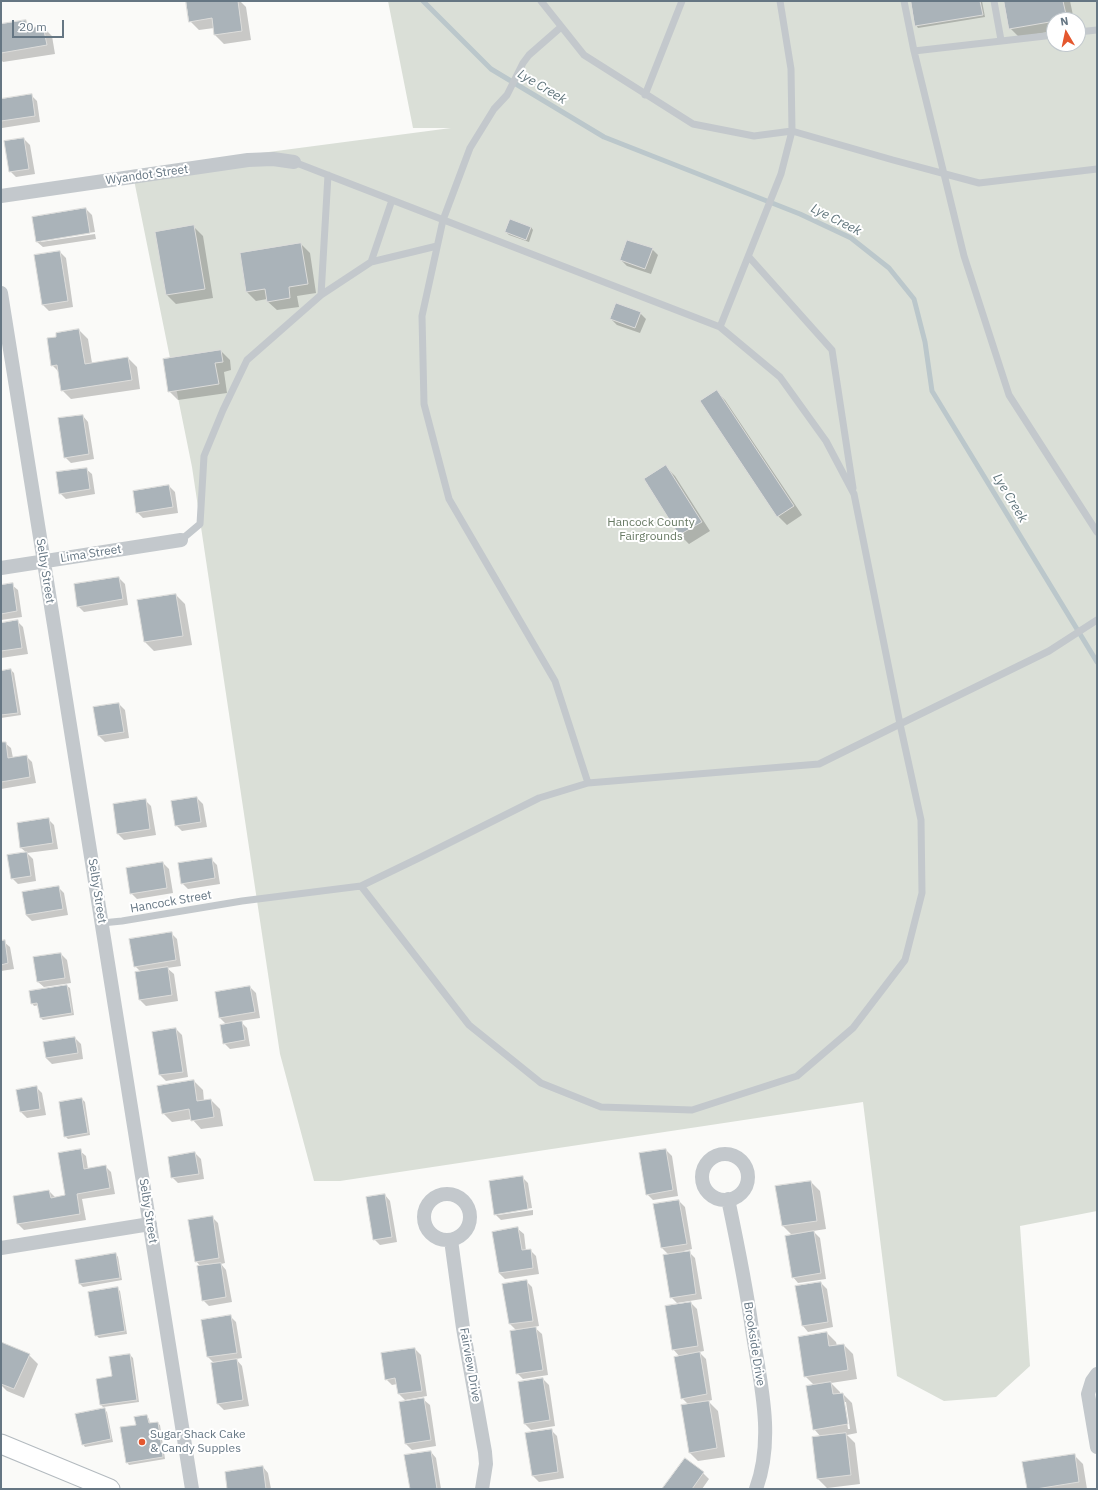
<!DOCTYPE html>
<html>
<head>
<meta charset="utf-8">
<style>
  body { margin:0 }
  #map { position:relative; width:1098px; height:1490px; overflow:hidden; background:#fafaf8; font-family:"IBM Plex Sans",sans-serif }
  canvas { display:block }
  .frame { position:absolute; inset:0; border:2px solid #657683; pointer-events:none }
  .north { position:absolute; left:1046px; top:12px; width:40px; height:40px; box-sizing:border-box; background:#fff; border:1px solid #c1c8cd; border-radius:50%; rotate:351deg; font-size:11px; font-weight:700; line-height:16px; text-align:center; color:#657683 }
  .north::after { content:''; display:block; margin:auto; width:14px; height:18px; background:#e4572e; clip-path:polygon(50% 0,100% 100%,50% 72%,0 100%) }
  .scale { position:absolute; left:12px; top:20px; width:52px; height:18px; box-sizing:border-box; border:2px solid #657683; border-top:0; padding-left:5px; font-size:12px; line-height:14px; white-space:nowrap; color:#657683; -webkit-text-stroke:3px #fff; paint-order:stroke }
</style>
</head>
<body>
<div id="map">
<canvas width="1098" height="1490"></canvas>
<div class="frame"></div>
<div class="north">N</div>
<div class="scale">20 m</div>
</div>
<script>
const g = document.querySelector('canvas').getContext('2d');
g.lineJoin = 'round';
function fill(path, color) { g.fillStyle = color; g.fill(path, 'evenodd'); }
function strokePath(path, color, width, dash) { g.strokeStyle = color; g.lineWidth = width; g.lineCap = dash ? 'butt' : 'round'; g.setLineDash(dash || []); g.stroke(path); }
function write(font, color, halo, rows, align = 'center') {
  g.font = font + ' "IBM Plex Sans",sans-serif'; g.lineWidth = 4; g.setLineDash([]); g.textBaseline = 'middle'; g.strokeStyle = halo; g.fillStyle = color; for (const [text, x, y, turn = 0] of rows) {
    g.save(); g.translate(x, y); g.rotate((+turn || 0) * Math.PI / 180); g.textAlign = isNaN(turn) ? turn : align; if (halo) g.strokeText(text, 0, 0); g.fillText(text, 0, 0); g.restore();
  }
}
fill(new Path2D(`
  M388,1H1097V1211L1020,1226L1030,1366L996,1397L944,1401L897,1376L863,1102L340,1181H314L280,1054L192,467L132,170L451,128H413ZM1054,20H1078V44H1054Z`), '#dadfd7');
fill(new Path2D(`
  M187,1H240L246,7L251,40L224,44L215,35L214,28L199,30L190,21Z
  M912,1H982L985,17L918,28L916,25Z
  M1005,1H1070L1074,20H1054V31L1019,37L1010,28Z
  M26,21L33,28L43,27L52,36L55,54L3,62L1,60V25Z
  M31,95L37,101L40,122L2,128L1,100Z
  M24,139L30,145L35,174L16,177L10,171Z
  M86,209L92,215L95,232L41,240V242L95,234L96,239L43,247L37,242Z
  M194,227L203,236L213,298L176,304L167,295L156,233Z
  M531,227L533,230L529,242L509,235L506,232Z
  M301,244L310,253L316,293L297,296L299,307L277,310L267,301V299L256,301L247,292Z
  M652,249L658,255L651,274L627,266L621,260Z
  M60,252L66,258L73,307L49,311L43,305L35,256Z
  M640,313L646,319L640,333L617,325L611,319Z
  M79,330L88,339L92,363L128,358L137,367L140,389L71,399L62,390L60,373L52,365L57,338Z
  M221,351L230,360L231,370L224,372L227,393L178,400L169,391Z
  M716,391L725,400L802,515L787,525L778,516Z
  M83,416L88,422L94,459L71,463L65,457Z
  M666,467L675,476L710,531L689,544L680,535L645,479Z
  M86,469L92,474L95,494L66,499L60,493Z
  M169,486L175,492L178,513L143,518L137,512Z
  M119,578L125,584L128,605L84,612L78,606Z
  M12,585L18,590L22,617L1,620V586Z
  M176,595L185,604L192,645L154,651L145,642Z
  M17,621L23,627L28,654L1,658V624Z
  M11,670L14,673L21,715L1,718V672Z
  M119,704L125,710L129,738L105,742L99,736Z
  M1,743H5L11,748L13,758L26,756L32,762L36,783L1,789Z
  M197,798L203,804L207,827L182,831L176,825Z
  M145,800L151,806L156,835L124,840L118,834Z
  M48,819L54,825L58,849L27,853L33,859L36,881L18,884L12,878L27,853L21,848Z
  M211,859L217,865L220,884L188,889L182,883Z
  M163,863L169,869L173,893L137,899L131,893Z
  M59,888L64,893L68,915L32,921L26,915Z
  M171,933L177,939L181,966L167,968L174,974L178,1001L146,1006L140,1000L136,973L141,972L135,966Z
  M1,942H4L10,947L14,969L1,971Z
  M61,954L67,960L71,983L44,987L38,982Z
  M67,986L70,988L74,1015L43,1020L40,1017L39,1005L34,1006L32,1003Z
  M250,987L256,993L260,1018L240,1021L247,1028L250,1046L230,1049L224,1043L227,1025L220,1018Z
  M176,1029L182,1035L188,1077L166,1081L160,1075Z
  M75,1038L81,1044L83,1059L52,1064L46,1058Z
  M194,1081L203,1090L204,1101L211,1100L220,1109L223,1126L201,1129L192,1119L172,1122L163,1113Z
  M36,1087L42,1093L46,1115L27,1118L21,1112Z
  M82,1099L85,1102L90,1135L68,1139L65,1136Z
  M666,1150L672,1156L678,1196L653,1200L647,1194Z
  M80,1151L86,1156L88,1169L105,1166L111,1172L115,1194L82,1199L86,1220L24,1230L18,1224L14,1197L49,1191L56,1198L66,1196Z
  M195,1153L201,1159L204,1179L178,1183L172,1177Z
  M522,1177L528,1183L532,1208L498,1213V1215L533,1210V1215L501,1220L495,1214Z
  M811,1182L820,1191L826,1229L813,1231L820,1238L826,1279L798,1283L793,1277V1236L783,1226Z
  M385,1195L390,1201L397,1242L380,1245L374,1239Z
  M679,1201L685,1207L692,1249L684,1251V1253L689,1252L695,1258L702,1299L677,1303L671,1297L669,1255L662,1248Z
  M212,1217L218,1223L225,1263L221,1264L226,1270L232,1302L209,1306L203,1300L201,1267L196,1261Z
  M518,1229L524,1234L526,1251L530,1250L536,1256L539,1274L505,1279L499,1273Z
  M116,1254L118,1257L122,1280L83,1287L80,1284L77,1261Z
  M526,1281L532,1287L539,1326L534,1327L542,1334L548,1375L523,1379L517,1373V1331L510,1324L503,1284Z
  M821,1283L827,1289L833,1327L808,1332L803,1326Z
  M117,1288L120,1291L127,1334L99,1338L96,1335Z
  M691,1303L697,1309L704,1351L699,1352L706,1359L712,1400L708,1401L718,1411L725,1457L698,1461L689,1452V1405L682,1398L680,1357L673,1349Z
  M230,1316L236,1322L242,1358L236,1359L242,1366L249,1406L224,1410L218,1404L214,1363L208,1357L203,1320Z
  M827,1333L836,1342L837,1346L844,1345L853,1354L857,1379L831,1383L840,1392V1394H843L852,1403L857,1433L847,1435L855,1443L860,1484L827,1488L818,1479L813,1438L821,1437L814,1429V1385L805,1376ZM844,1402H846L850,1429H848Z
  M1,1343L29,1355L38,1364L24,1398L7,1391L1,1385Z
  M415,1349L421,1355L427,1396L405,1400L399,1394L397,1384L392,1385L386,1379Z
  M130,1355L133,1358L139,1402L103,1407L101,1405L113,1377Z
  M543,1379L549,1385L555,1426L531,1430L525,1424L519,1383Z
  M424,1400L430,1405L436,1446L412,1450L406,1444L400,1403Z
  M104,1409L107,1412L113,1442L85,1447L83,1444Z
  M147,1416L149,1419L150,1424L157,1423L160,1425L165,1459L129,1465L127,1462L137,1425Z
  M551,1430L557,1436L564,1478L539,1482L533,1476Z
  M431,1452L436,1458L441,1489H411Z
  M1074,1455L1083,1464L1087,1489H1028Z
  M263,1467L268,1473L271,1489H228Z
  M703,1473L709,1479L702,1489H663Z`), '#0003');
strokePath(new Path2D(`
  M423,1L491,69L604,137L800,214L851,238L889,268L914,299L925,342L932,391L1097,662`), '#bbc7cb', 5);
const building = new Path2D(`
  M186,1H238L242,31L214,35L212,18L189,22Z
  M911,1H980L983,15L915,26Z
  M1004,1H1063L1067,19L1009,29Z
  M26,20L27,28L43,26L47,45L1,53V24Z
  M32,94L35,116L1,121V99Z
  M24,138L29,169L9,172L4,141Z
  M86,208L90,233L36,242L32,217Z
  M510,219L531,227L526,240L505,232Z
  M194,225L205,289L166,295L155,232Z
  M627,240L653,248L645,269L620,260Z
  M301,243L308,284L289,287L290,298L267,302L265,289L246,292L240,253Z
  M60,251L68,301L42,305L34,255Z
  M616,303L641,312L635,328L610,319Z
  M79,329L85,364L128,357L132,380L61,391L57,365L51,366L47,338L56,337V333Z
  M221,350L223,362L215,363L219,384L168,392L163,359Z
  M717,390L794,506L777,517L700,401Z
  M83,415L89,454L64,458L58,418Z
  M666,465L702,522L679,535L644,479Z
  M87,468L90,489L59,494L56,472Z
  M169,485L173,507L136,513L133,491Z
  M119,577L123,599L77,607L74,584Z
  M13,583L17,611L1,614V585Z
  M176,594L183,636L144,642L137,600Z
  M18,620L22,648L1,651V623Z
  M11,669L18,713L1,715V671Z
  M119,703L124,732L98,736L93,707Z
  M1,742H6L8,758L27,755L30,777L1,782Z
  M197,797L201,822L175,826L171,801Z
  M146,799L150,829L117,834L113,804Z
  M49,818L53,843L20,848L17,823Z
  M27,852L31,876L11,879L7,855Z
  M212,858L215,878L181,884L178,863Z
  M163,862L167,888L130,894L126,868Z
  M59,886L63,909L26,915L22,892Z
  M172,932L176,960L134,967L129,939Z
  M5,940L8,963L1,965V941Z
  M61,953L65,978L37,982L33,957Z
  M168,967L172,995L139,1000L135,972Z
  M67,985L72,1013L40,1018L37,1003L31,1004L29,991Z
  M250,986L255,1012L219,1018L215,992Z
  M242,1021L245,1040L223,1044L220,1025Z
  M176,1028L183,1072L159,1075L152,1032Z
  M75,1037L78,1053L46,1058L43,1042Z
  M194,1080L197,1101L211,1099L214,1117L191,1121L189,1109L162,1114L157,1086Z
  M37,1086L40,1109L20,1112L16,1090Z
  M82,1098L88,1133L64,1137L59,1102Z
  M81,1149L84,1169L106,1165L110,1188L77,1194L80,1214L17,1224L13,1196L49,1190L51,1198L65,1195L58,1153Z
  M666,1149L673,1190L646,1195L639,1153Z
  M195,1152L199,1174L171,1178L168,1157Z
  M523,1176L528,1209L494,1215L489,1181Z
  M811,1181L817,1221L782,1226L775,1186Z
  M385,1194L392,1237L373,1240L366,1197Z
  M679,1200L687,1244L661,1248L653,1204Z
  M213,1216L219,1258L195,1262L188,1220Z
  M518,1227L522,1250L531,1249L533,1268L499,1273L492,1232Z
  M814,1231L821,1273L792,1278L785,1236Z
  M690,1251L696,1294L670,1298L663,1255Z
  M116,1253L120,1278L79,1284L75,1260Z
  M221,1263L226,1297L202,1301L197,1266Z
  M527,1280L533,1321L509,1324L502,1284Z
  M821,1282L828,1322L802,1326L795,1286Z
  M118,1287L125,1331L95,1336L88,1292Z
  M691,1302L698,1346L672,1350L665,1306Z
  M231,1315L237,1353L207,1357L201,1320Z
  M536,1327L543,1370L516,1374L510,1331Z
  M827,1332L829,1346L844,1344L848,1370L804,1377L798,1337Z
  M1,1342L30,1354L14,1389L1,1384Z
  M415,1348L422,1391L398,1394L395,1378L385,1380L381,1353Z
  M700,1352L707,1394L681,1399L674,1357Z
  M130,1354L137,1400L100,1405L96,1379L112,1376L109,1357Z
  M237,1359L243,1400L217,1404L211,1363Z
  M543,1378L550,1420L524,1424L518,1382Z
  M831,1382L833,1394L843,1393L848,1424L813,1430L806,1386Z
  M424,1398L431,1440L405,1444L399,1402Z
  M709,1401L717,1448L689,1453L681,1405Z
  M105,1408L111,1439L82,1445L75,1414Z
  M147,1415L149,1423L158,1422L163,1457L126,1463L120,1427L136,1425L134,1417Z
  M552,1429L558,1472L532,1476L525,1433Z
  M846,1433L851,1475L817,1479L812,1437Z
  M431,1451L437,1489H410L404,1455Z
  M1075,1454L1079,1482L1036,1489H1027L1022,1462Z
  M685,1458L704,1472L692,1489H662Z
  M263,1466L266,1489H227L225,1472Z`);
fill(building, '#aab3b9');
strokePath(building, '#dcdcda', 1);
const secondary = new Path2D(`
  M1,1444L110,1489`);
strokePath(secondary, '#b3babf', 21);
strokePath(new Path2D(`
  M541,1L584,55L693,124L754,136L792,131L893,160L979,183L1097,169
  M904,1L914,51
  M994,1L1001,40
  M1078,32L1097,30
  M1054,35L914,51L964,256L1009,395L1097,532
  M645,95L682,1
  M294,162L720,327L781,174L792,131L791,69L780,1
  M749,257L832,350L853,488
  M371,262L392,200
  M321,295L371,262L437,246
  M720,327L780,377L826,441L854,494L900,724L1049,651L1097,620
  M181,540L200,524L204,456L223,410L247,360L321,295L328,175
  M361,886L469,1025L541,1083L601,1107L692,1110L797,1076L853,1028L905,960L922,893L921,820L900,724L819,764L588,783L555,681L449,499L424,404L422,316L443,220L470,148L494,109L507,95L523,63L529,55L561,27
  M102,923L122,921L242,901L361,886L421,857L539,798L588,783`), '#c3c8cc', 7);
strokePath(new Path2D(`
  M1,196L248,160L273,159L294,162
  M1,293L192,1489
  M1,568L181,540
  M702 1177a23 23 0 1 1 46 0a23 23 0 1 1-46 0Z
  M424 1217a23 23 0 1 1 46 0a23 23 0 1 1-46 0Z
  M728,1199C737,1242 746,1285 752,1329C760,1382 775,1437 756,1489
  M451,1240L463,1328L485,1452L486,1464L482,1489
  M1,1248L150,1224
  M1097,1374L1092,1381L1088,1394L1097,1447`), '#c3c8cc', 14);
strokePath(secondary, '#fff', 19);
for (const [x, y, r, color] of [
  [142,1442,4,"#e4572e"]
]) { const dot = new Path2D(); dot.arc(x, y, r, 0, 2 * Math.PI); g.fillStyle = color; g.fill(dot); strokePath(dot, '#fff', 1.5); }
write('12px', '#657683', '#fff', [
  ["Wyandot Street",147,175,-8],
  ["Lima Street",91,554,-9],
  ["Selby Street",45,571,81],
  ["Selby Street",97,891,81],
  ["Hancock Street",171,902,-10],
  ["Selby Street",148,1211,81],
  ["Brookside Drive",754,1344,81],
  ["Fairview Drive",470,1365,80]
]);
write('12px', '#687a64', '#fff', [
  ["Hancock County",651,523],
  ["Fairgrounds",651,537]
]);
write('12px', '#657683', '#fff', [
  ["Sugar Shack Cake",150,1435],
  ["& Candy Supples",150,1449]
], 'left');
write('italic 13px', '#60757c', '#fff', [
  ["Lye Creek",542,87,31],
  ["Lye Creek",836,220,27],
  ["Lye Creek",1010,498,59]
]);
</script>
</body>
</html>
